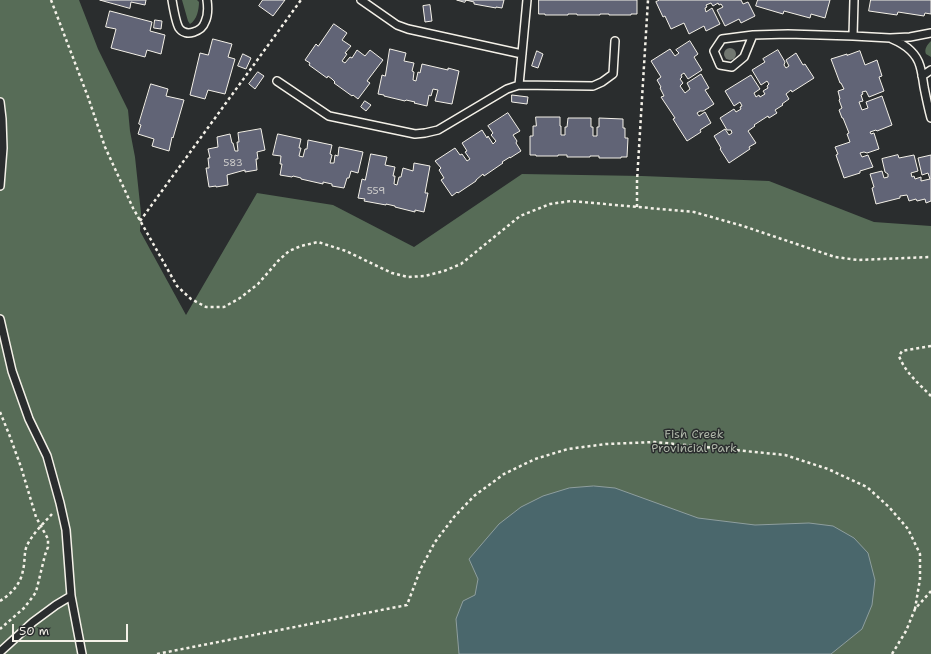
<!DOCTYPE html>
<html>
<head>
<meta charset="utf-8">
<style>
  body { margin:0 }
  #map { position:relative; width:931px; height:654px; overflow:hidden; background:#2a2d2e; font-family:"Shantell Sans",sans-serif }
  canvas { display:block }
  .scale { position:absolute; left:12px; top:624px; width:116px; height:18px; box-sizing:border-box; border:2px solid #f4f1e8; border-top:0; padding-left:5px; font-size:12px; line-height:14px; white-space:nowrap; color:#f4f1e8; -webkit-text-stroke:3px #2a2d2e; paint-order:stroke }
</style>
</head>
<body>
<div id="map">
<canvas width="931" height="654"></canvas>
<div class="scale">50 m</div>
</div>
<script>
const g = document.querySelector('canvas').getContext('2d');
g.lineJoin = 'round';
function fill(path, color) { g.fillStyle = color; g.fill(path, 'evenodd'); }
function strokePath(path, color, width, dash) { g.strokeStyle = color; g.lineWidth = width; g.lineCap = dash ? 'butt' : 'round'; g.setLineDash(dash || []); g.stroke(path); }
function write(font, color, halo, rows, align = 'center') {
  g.font = font + ' "Shantell Sans",sans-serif'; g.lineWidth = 3; g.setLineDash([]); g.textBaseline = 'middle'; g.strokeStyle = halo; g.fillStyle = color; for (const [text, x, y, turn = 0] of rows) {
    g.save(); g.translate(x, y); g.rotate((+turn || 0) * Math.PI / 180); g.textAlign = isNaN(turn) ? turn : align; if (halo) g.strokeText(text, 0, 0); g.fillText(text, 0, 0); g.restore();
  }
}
fill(new Path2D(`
  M0,0H79L98,49L128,110L130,131L135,157L141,213L140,231L186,315L257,193L333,205L414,247L522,174L642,176L769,181L874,222L931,226V654H0Z
  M182,0H197L199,2C199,9 197,20 190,24L188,21Z
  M931,41V57L926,54C924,49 927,45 931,41Z`), '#576c57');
const water = new Path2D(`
  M594,486L615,488L698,518L755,525L809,523L833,526L854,538L868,553L875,580L872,605L862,629L831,654H459L456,619L463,601L475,595L478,579L469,559L499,524L521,507L543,496L569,488Z`);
fill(water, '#4a676c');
strokePath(water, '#8e9e9e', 1);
const building = new Path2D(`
  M100,0H146L145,5L131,2L130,8Z
  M263,0H285L273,16L259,6Z
  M457,0H504L502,8L496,7V8L474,4V2L466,0L465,2Z
  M539,0H637V14H631V15H609V14H600V15H577V14H568V15H545V14H539Z
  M660,0H741L743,4L748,2L755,16L741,23L739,19L725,26L717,10L723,7L721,4L719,5L718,3L713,6L711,3L706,5L707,7L705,8L706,12L712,8L720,24L706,31L704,26L689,34L684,23L671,29L665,16L663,17L656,2Z
  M758,0H830L825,18L811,14L810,18L784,11L783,14L756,6Z
  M871,0H931V14L925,13L924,16L898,12L897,15L869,11Z
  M430,5L432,21L425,22L423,6Z
  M110,11L152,22L150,31L165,35L161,54L147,50L145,57L111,48L116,29L106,27Z
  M155,20L162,21L161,29L154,28Z
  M334,24L347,33L342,40L351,46L345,53L347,54L342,61L345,63L350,57L352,58L357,50L365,56L370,50L383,60L367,81L370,83L358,99L353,95L352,96L334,83L335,82L332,79L328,76L327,78L309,65L310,63L305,60L316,44L318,46Z
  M213,39L232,44L228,57L235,59L225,94L208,90L205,99L190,95L200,53L208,55Z
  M690,41L698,54L694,57L702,70L688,79L684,73L681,75L682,77L680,79L683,83L680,86L685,93L690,89L687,83L701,74L709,88L705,90L714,104L703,111H700L697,113L699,116L705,112L711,123L700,130L701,132L687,141L673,119L675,118L661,97L664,96L660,88L661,87L657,80L661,77L651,61L670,49L675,56L679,53L676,50Z
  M390,49L406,53L404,61L414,63L412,71L414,72L413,80L416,81L418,72L420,73L422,64L448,70V68L459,71L452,104L435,101L438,90L433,89L431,96L429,95L427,106L414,103L415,102L406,100L405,101L384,96V95L378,94L382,75L385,76Z
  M778,50L785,62L784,65L786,68L789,66L786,60L796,53L803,65L805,64L814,78L792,92L791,90L786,94L789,99L782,104L783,105L775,110L777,113L769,118L768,116L754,125L755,126L748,131L756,143L749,147L750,149L729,163L720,149L721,148L714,136L725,129L729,135L732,133L731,130H727L720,118L734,109L736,112L741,109L740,107L742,106L740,102L734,106L725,91L751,75L760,89L754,93L756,97L759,95L760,97L765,94L763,91L768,88L767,86L769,84L767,81L761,85L752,70L765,62L763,59Z
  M537,51L543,54L538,68L532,66Z
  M860,51L865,65L877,60L882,76L879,77L884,91L869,97L866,91L862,92L863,94L861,95L863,101L859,102L862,110L868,108L866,102L882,96L892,125L877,131L876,130L870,132L871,134L874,133L879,149L867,153L864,152L860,153L862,157L868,155L873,167L860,171V173L844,178L836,155L838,154L835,147L850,142L847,134L849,133L843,118H842L839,110L842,108L839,100L840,99L838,91L844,89L841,83H840L831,59L847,54V55Z
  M243,54L251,58L246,69L238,66Z
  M258,72L264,76L255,89L249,84Z
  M151,84L168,89L166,96L184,100L173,138L172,137L169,151L152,146L154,139L138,134L141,125L139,124Z
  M512,95L528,97L527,104L512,102Z
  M365,101L371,105L366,111L361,107Z
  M508,113L520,131L513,135L517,141L516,143L521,151L510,158V157L502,162L503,163L484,176L483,174L476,180V181L458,193L457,192L452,196L441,180L444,178L439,170L441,168L435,161L455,148L460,155L462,154L467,161L470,159L465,152L467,151L462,143L482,130L487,138L488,136L493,144L496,141L491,135L493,133L488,126Z
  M536,117H560V126H561V135H565V127H567L568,118H591V127H593V136H597V127H599V118L623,119V128H625V138H628L627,157H621V158H599V156H590V157H567V155H558V156H536V155H530V136H533V126H536Z
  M261,129L265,150L257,152L258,159H256L257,170L245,172V170L227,175L228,185L216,187V186L209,187L206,168H209L208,158H210L208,149L218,147L217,137L230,134L232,143H233L235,151H238L237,142H239L238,133Z
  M278,134L301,139L299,148H301L299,156L303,157L305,149H307L308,140L332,145L330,154L332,155L330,163H334L335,155L338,156L339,147L363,152L358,173L351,171L349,178H347L344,188L332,186V184L323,182V184L301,179V178L293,176L292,177L280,175L282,164H280L281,156L273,155Z
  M371,154L387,157L385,165L395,167L393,176H395L394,184L397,185L399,177H401L403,168L413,171L414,163L430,166L425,193H428L424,212L415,210V212L395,207V206L386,204V205L364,201L365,199L358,198L362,179L365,180Z
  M898,155L899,158L914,155L918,171L911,173L912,177L914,176L915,179L921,177V181L930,179L928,173L922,175L918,158L931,155V201L926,203L925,199L917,201L916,199L909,201L907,195L900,196V198L876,204L872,188L874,187L870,174L882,171L884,178L888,177V174L885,172L882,159Z`);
fill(building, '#616476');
strokePath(building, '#f4f1e8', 1);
const lane = new Path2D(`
  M172,0C173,6 176,23 179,28C186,38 202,31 205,22C208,16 208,7 207,0
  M361,0L397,25L408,29L522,54
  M753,35L744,57L732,67L720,65L714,51L722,39L753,35L788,34L853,36L890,38L910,37L931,33
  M853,36L854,0
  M892,39C904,44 916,52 920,66C922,73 923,80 924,87C926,97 928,107 931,118
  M922,76L931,70
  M277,81L329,116L415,134L425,133L438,130L507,89L519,85L527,0
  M519,85L593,86L602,82L613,74L615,41
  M0,102L2,119L3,148L0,186
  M0,319L12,371L29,419L47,456L60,503L66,530L71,596L82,654
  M0,652L33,622L56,605L71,596`);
strokePath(lane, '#f4f1e8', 10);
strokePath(new Path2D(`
  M51,0L88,97L105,147L133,208L177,286L191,299L206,307H224L240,298L258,284L278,261L289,251L301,246L318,242L346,251L375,265L392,273L408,277L425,276L444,271L461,264L520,216L550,204L571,201L694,212L743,226L835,257L858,260L931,257
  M637,207V181L648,0
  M140,221L301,0
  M931,346L902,351L899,356C905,372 919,384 931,396
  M0,412L9,434L21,467L36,517L48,539V547L45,555L36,592L31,599L24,608L0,629
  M0,601C11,594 21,584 23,570C25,563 24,555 26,548C31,535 43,524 52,514
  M157,654L407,605L421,568L435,542L454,517L474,496L504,474L535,459L568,449L606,444L655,442L785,455L828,469L867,487L889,507L908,529L920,554V579L915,609
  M892,654L906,631L915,609L931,591`), '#f4f1e8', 2.5, [3, 3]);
strokePath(lane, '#2a2d2e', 7);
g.fillStyle = '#727871';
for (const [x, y] of [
  [730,54]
]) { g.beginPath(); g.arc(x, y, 6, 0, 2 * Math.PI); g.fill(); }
write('10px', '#cfcecc', null, [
  ["583",233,163],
  ["559",376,191]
]);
write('12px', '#adb5a7', '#2a2d2e', [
  ["Fish Creek",694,435],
  ["Provincial Park",694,449]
]);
</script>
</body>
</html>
